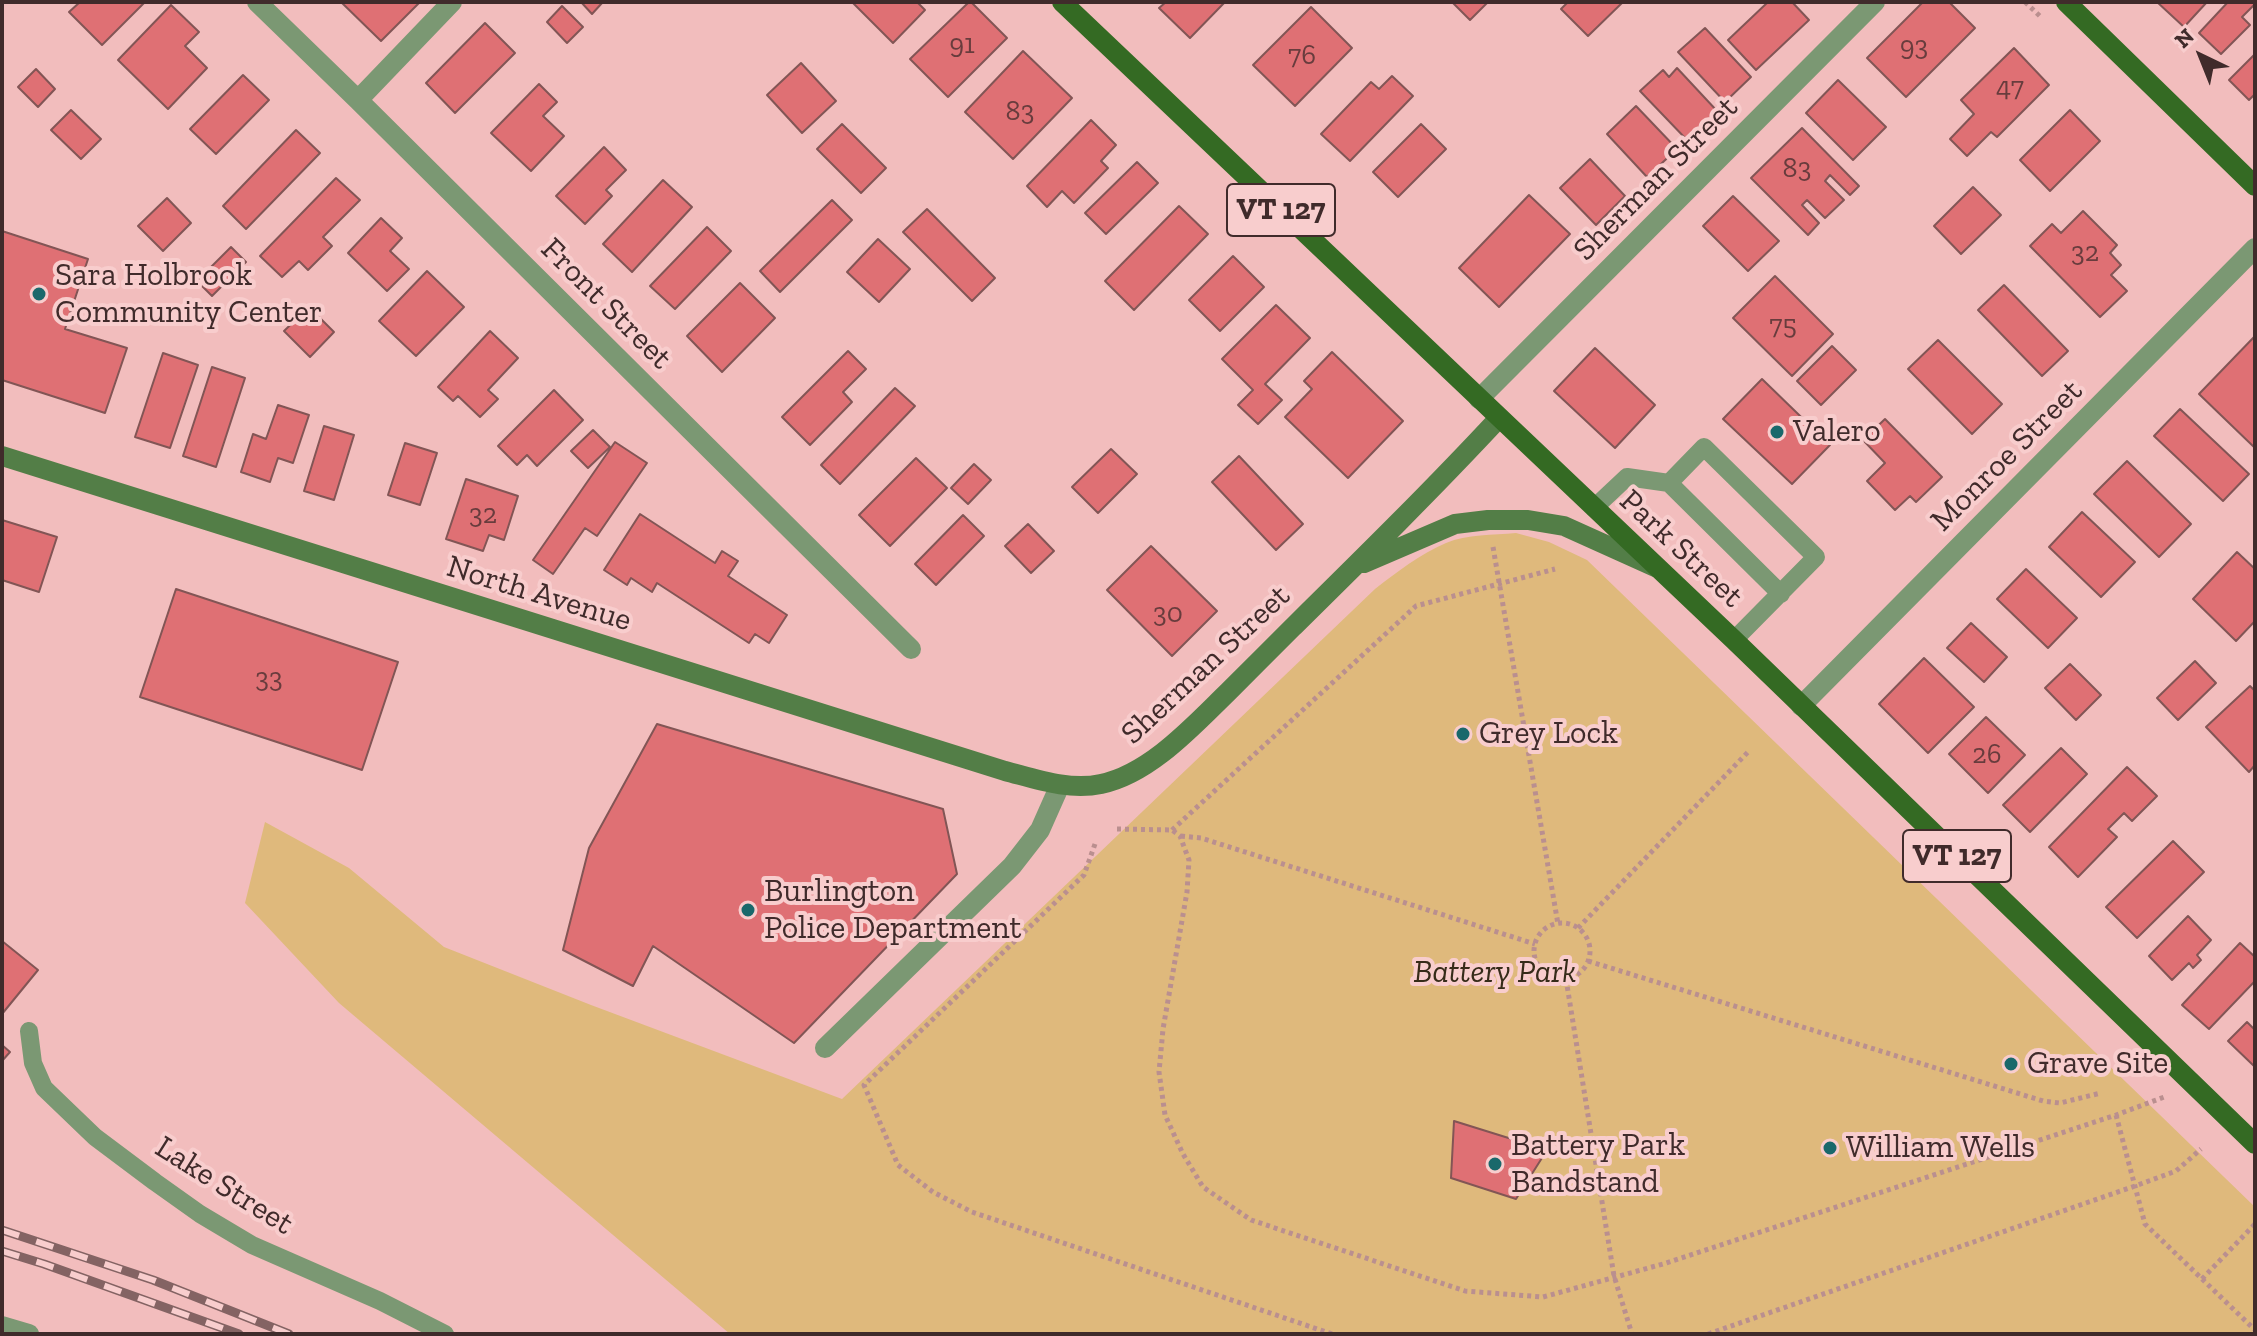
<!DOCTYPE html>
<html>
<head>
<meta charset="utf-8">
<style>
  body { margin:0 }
  #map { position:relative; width:2257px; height:1336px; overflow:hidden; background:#f2bdbd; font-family:"Zilla Slab",serif }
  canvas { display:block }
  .frame { position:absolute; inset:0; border:4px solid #402b2b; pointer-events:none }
  .north { position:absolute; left:2161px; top:16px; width:80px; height:80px; -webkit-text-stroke:6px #f8cdcd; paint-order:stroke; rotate:317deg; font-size:22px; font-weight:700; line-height:32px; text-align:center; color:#402b2b }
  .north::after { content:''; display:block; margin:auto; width:28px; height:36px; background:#402b2b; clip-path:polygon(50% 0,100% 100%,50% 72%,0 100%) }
</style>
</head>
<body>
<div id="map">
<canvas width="2257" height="1336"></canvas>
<div class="frame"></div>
<div class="north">N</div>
</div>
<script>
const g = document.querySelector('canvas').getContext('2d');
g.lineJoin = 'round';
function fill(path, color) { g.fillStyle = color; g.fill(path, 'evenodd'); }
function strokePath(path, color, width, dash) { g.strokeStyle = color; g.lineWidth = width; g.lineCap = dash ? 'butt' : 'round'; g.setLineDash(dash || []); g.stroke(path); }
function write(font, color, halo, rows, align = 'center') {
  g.font = font + ' "Zilla Slab",serif'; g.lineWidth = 8; g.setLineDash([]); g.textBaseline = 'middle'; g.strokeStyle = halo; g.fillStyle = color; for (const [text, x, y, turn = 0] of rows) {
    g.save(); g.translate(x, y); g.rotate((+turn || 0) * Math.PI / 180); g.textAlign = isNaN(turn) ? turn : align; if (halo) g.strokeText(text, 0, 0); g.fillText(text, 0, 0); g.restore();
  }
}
fill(new Path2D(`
  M1516,533L1549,542L1587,560L2255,1207V1334H730L339,1003L245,903L265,822L349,868L444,947L591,1005L842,1099L1375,589C1397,572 1420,554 1446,543C1467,534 1493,535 1516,533Z`), '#dfb97c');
const building = new Path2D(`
  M80,2H145L102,45L69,12Z
  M341,2H420L381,41Z
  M581,2H601L602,3L592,14Z
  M852,2H917L925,10L893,43Z
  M969,2H971L1007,38L948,97L910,59Z
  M1166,2H1225L1190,38L1159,8Z
  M1452,2H1488L1470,20Z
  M1568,2H1623L1588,36L1561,9Z
  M1768,2H1792L1809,20L1756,70L1728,40Z
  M1923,2H1949L1975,28L1906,97L1867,58Z
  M2157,2H2207L2184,27Z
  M2228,2H2255V4L2242,17L2250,25L2221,54L2199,33Z
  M171,5L199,32L185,46L207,68L168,109L118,60Z
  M562,6L583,27L567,43L547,22Z
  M1311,7L1352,48L1295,106L1253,65Z
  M485,23L515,53L455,113L426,83Z
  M1705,28L1751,77L1725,102L1678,52Z
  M2014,48L2049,85L1997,137L1991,132L1967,156L1950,139L1974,114L1961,100Z
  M1023,51L1072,98L1013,159L965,112Z
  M2255,54V94L2249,100L2229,80Z
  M801,63L836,101L802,133L767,95Z
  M1677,68L1718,112L1687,140L1640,91L1663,70L1669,77Z
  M36,69L55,89L38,107L18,87Z
  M243,75L269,100L216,154L190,129Z
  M1392,76L1413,96L1350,161L1321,134L1371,82L1379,89Z
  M1838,80L1886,127L1853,160L1806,113Z
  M539,84L557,102L543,116L564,136L531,171L491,133Z
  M1636,106L1677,149L1647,177L1607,134Z
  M71,110L101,139L81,159L51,130Z
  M2070,110L2100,141L2050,191L2020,160Z
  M1091,120L1116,145L1101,161L1108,168L1074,203L1062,191L1047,207L1027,186Z
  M842,124L886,168L861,193L817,149Z
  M1421,124L1446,149L1398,197L1373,172Z
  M1802,128L1859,186L1850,195L1830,175L1825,181L1844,200L1825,218L1807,200L1802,205L1819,223L1808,235L1751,178Z
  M296,130L320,153L246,229L223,206Z
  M604,147L626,170L606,190L612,196L585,224L556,196Z
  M1590,159L1625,196L1596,225L1560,188Z
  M1137,162L1158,183L1106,234L1085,213Z
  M336,178L360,200L323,237L332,246L308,270L299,261L282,277L260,256Z
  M663,180L692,207L632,272L603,244Z
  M1973,187L2001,215L1961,254L1934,226Z
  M1529,195L1570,234L1499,307L1459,268Z
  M1733,196L1779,241L1748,271L1703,226Z
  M167,198L191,223L163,251L138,226Z
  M832,200L852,220L780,292L760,271Z
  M1179,206L1208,234L1134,310L1105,281Z
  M927,209L995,278L972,301L903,232Z
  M2083,211L2117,245L2110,253L2121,265L2111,275L2127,291L2100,317L2030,246L2052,224L2061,233Z
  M381,218L402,238L390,251L409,269L387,291L348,253Z
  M707,227L731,251L675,309L650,286Z
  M2,231L88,259L65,329L127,348L105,413L2,380Z
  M878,239L910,269L879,302L847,272Z
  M231,247L246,262L212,296L197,281Z
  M1233,256L1264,287L1220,331L1189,300Z
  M427,271L464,307L416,356L379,321Z
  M1775,276L1833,334L1792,376L1733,318Z
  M740,283L775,318L722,372L687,336Z
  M2004,285L2068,351L2042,376L1978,310Z
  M1276,305L1310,338L1265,384L1282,400L1258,424L1238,405L1253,390L1222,359Z
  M309,307L334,332L310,357L284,331Z
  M490,331L518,358L488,390L498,399L480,417L458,396L453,401L438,387Z
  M2255,336V448L2199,394Z
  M1938,340L2002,404L1972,434L1908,369Z
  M1832,346L1856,370L1821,405L1797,381Z
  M1595,348L1655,405L1615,448L1554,391Z
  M848,351L866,369L843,392L852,402L810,445L782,417Z
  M1332,352L1403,421L1348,478L1285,417L1312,389L1304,381Z
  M163,353L198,365L170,448L135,437Z
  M212,367L245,378L216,467L183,456Z
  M1762,379L1830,445L1792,484L1723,419Z
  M895,388L915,406L840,484L821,465Z
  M554,390L583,420L537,466L527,455L517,465L498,446Z
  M278,405L309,415L293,463L278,458L270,482L241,472L253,434L266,439Z
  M2180,409L2249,474L2223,501L2154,436Z
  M1885,419L1942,477L1916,502L1910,496L1895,510L1867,481L1885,463L1863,440Z
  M324,426L354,435L334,500L304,491Z
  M593,430L610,447L588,468L571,451Z
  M615,442L647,463L597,536L585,528L553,574L533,560Z
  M405,443L437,453L420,505L388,495Z
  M1111,449L1137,474L1098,513L1072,487Z
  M1239,456L1303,524L1276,550L1212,482Z
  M916,458L947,488L890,546L859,515Z
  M2127,461L2191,524L2159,557L2094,494Z
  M974,464L991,480L968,504L951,488Z
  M466,479L518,496L504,540L489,535L483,551L446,539Z
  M2082,512L2135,562L2101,597L2049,547Z
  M640,514L715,563L722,551L738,561L728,576L787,615L769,643L755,634L749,643L657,583L652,592L631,578L627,585L604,570Z
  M963,515L984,536L936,585L915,564Z
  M2,520L57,537L39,592L2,580Z
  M1028,524L1054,551L1031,573L1005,546Z
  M1151,546L1217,611L1172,656L1107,590Z
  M2237,552L2255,569V621L2236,641L2193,599Z
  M2026,569L2077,618L2048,648L1997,599Z
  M176,589L398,662L362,770L140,697Z
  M1971,623L2007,657L1984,682L1947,648Z
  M1924,658L1974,707L1928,753L1879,704Z
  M2195,661L2216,683L2178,720L2157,698Z
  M2070,664L2101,695L2076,720L2045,688Z
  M2250,686L2255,691V765L2249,772L2206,727Z
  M1986,717L2025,755L1988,793L1949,754Z
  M657,724L943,809L957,874L794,1043L653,946L633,986L563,950L589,848Z
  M2061,748L2087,774L2030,832L2003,805Z
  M2127,767L2157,796L2132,821L2124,813L2108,829L2117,837L2078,877L2049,847Z
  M2173,841L2204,872L2137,938L2106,907Z
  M2188,916L2211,940L2197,955L2201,960L2193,968L2189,963L2172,980L2149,956Z
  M2,941L38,970L2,1014Z
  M2240,943L2255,957V981L2209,1029L2182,1005Z
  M2247,1022L2255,1030V1067L2228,1041Z
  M2,1045L10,1052L2,1061Z
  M1454,1121L1547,1150L1516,1199L1451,1178Z`);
fill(building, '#df7074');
strokePath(building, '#825555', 2);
strokePath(new Path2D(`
  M2025,2L2042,18
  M1493,547L1558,924
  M1117,829L1172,830L1180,836L1189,860L1187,892L1163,1029L1159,1072L1165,1115L1183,1154L1203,1187L1251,1220L1465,1291L1543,1297L1663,1264L2116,1115L2167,1096
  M1172,830L1416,606L1555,569
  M1181,836L1201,838L1535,944
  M1095,844L1084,875L864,1085L898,1165L933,1192L972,1212L1332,1334
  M1534 951a28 28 0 1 1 56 0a28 28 0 1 1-56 0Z
  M1578,928L1748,752
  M1588,961L2043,1101L2060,1103L2101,1093
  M1566,979L1614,1276L1632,1334
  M2116,1115L2145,1224L2255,1330
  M2202,1279L2255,1224
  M1708,1334L2135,1186L2176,1171L2201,1149`), '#ba8f8f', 5, [4, 4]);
strokePath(new Path2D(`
  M1669,483L1781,594
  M1594,508L1627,477L1669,483L1704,447L1816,557L1734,640
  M29,1031L33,1063L44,1088L95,1137L155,1182L200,1214L252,1245L380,1301L445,1334`), '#7b9873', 18);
strokePath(new Path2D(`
  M257,2L358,100L911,649
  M358,100L452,2
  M1479,399L1875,2
  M1801,706L2255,248
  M825,1048L1012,866L1040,830L1060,785
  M2,1326L29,1334`), '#7b9873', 20);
strokePath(new Path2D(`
  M2,456L1005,771C1036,779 1069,791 1101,784C1150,774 1194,725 1228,692C1250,670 1271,649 1293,627C1363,558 1432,490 1499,418
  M1364,563L1455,524L1488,520H1528L1564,526L1655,567`), '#537e47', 20);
strokePath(new Path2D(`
  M1062,2L1734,640L2255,1144
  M2066,2L2255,186`), '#346a23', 20);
const rail = new Path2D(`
  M2,1230L153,1280L289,1334
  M2,1251L44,1264L239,1334`);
strokePath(rail, '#846363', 9);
strokePath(rail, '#f8cdcd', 6, [18]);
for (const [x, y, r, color] of [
  [39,294,8,"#1a686b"],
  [1777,432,8,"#1a686b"],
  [1463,734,8,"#1a686b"],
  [748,910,8,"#1a686b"],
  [2011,1064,8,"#1a686b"],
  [1830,1148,8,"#1a686b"],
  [1495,1164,8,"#1a686b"]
]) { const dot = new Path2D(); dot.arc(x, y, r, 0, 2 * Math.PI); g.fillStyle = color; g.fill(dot); strokePath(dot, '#f8cdcd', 3); }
write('28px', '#683c3d', null, [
  ["91",962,45],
  ["93",1914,47],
  ["76",1302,56],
  ["47",2010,88],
  ["83",1020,112],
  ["83",1797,169],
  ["32",2085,253],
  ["75",1783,326],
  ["32",483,515],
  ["30",1168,614],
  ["33",269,679],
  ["26",1987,755]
]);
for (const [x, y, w] of [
  [1281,210,108],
  [1957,856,108]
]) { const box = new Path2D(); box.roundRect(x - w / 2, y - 26, w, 52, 6); g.fillStyle = '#f8cdcd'; g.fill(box); strokePath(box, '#402b2b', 2); }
write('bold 30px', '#402b2b', null, [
  ["VT 127",1281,210],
  ["VT 127",1957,856]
]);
write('32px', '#402b2b', '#f8cdcd', [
  ["Sherman Street",1656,179,-45],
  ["Front Street",606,304,45],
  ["Monroe Street",2007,456,-45],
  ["Park Street",1681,549,43],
  ["North Avenue",539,594,17],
  ["Sherman Street",1206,665,-43],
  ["Lake Street",224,1186,32]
]);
write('32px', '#402b2b', '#f8cdcd', [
  ["Sara Holbrook",55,276],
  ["Community Center",55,313],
  ["Valero",1793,432],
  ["Grey Lock",1479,734],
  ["Burlington",764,892],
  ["Police Department",764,929],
  ["Grave Site",2027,1064],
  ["Battery Park",1511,1146],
  ["Bandstand",1511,1183],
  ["William Wells",1846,1148]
], 'left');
write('italic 32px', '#362b19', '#f8cdcd', [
  ["Battery Park",1495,973]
]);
</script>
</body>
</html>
